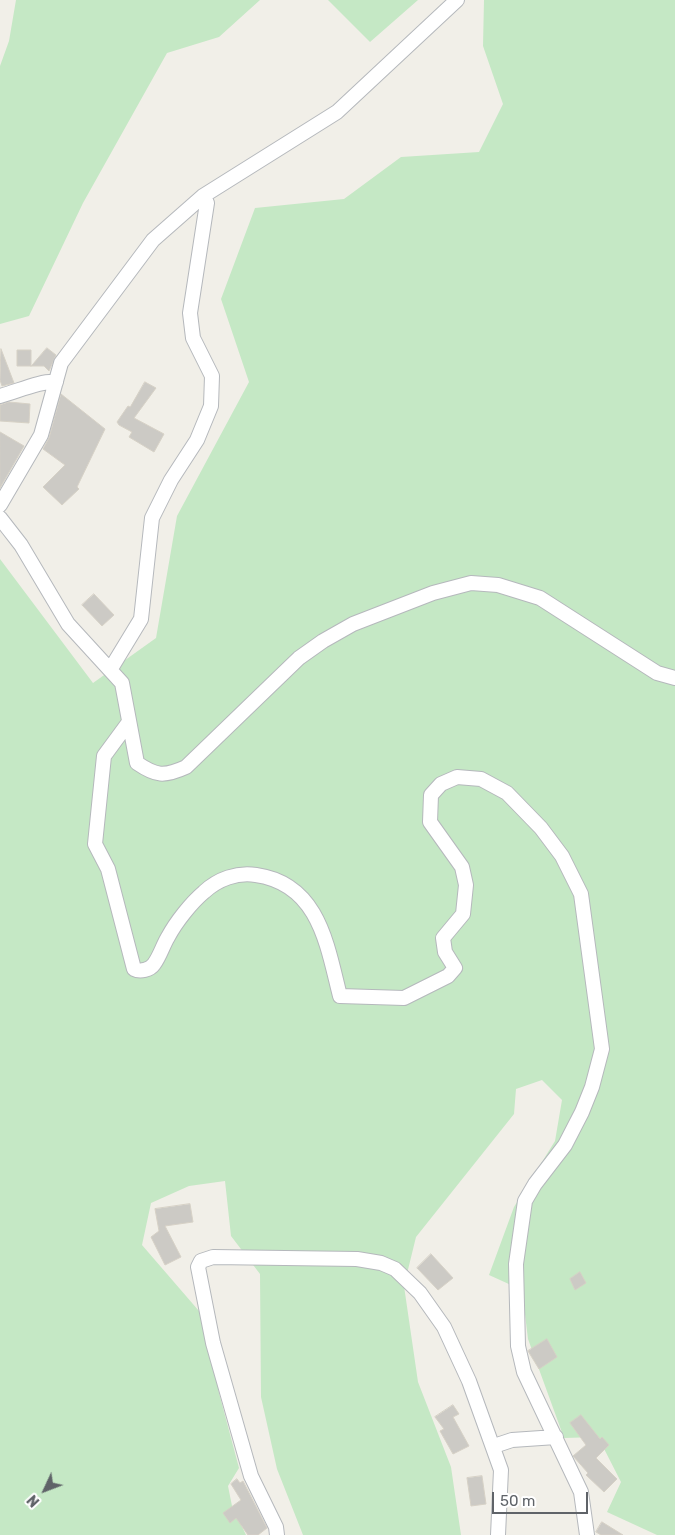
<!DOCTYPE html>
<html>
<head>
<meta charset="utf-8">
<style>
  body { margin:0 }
  #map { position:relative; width:675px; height:1535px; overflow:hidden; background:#f1efe8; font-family:Rubik,sans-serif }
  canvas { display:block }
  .north { position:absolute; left:20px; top:1465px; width:50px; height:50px; -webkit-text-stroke:4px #fff; paint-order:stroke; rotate:227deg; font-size:14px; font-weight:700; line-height:20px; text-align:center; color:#5f6368 }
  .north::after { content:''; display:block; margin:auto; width:18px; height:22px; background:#5f6368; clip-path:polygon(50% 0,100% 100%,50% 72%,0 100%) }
  .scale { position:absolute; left:492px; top:1492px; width:96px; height:22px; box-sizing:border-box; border:2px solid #5f6368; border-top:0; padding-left:6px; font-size:15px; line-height:18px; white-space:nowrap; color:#5f6368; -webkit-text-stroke:4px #fff; paint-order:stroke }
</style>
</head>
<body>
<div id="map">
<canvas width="675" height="1535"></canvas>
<div class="north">N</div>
<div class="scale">50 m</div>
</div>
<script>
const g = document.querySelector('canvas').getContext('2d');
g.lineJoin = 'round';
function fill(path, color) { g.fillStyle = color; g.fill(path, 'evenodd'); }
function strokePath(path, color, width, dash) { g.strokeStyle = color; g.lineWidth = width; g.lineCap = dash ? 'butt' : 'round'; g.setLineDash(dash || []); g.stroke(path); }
fill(new Path2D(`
  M16,0H260L219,37L167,53L83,203L29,316L0,324V66L9,41Z
  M328,0H418L370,42Z
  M484,0H675V1535H657L607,1512L621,1482L598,1437L564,1438L528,1339L522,1290L489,1275L514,1207L555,1141L562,1100L542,1080L516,1089L514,1114L416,1237L404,1286L418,1382L451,1467L461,1535H303L277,1469L261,1397L260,1274L231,1236L225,1181L189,1186L151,1203L142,1245L205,1318L219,1393L239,1468L228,1486L232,1506L246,1535H0V559L93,683L156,638L177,516L249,382L221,299L255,208L344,199L401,157L479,152L503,104L483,46Z`), '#c5e8c5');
const building = new Path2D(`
  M47,348L56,355L49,371L44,366H17V350H31V366Z
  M1,349L14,383L2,386L0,380Z
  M145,382L156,388L134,418L164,434L154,452L129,437L132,432L119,425L117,422L128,406L130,407Z
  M61,394L105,429L77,487L79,489L62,505L43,487L65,465L43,449L49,438Z
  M9,402L30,404L29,423L0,421V405Z
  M0,432L24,446L0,488Z
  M94,594L114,615L102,626L82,605Z
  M190,1204L193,1222L165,1226L181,1257L165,1265L151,1237L159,1231L155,1209Z
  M431,1254L453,1278L438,1290L417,1268Z
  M580,1272L586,1283L575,1290L570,1279Z
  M547,1339L557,1357L539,1369L528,1351Z
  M453,1405L459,1414L453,1417L469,1446L453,1454L440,1431L444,1429L435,1417Z
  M581,1415L600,1439L602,1437L609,1445L596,1458L617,1479L604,1492L586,1475L588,1473L573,1456L586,1445L570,1423Z
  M482,1476L486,1504L471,1506L467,1478Z
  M237,1479L240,1483L243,1481L267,1528L258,1535H248L236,1518L230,1523L223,1513L241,1500L231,1484Z
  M602,1522L623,1535H601L596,1532Z`);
fill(building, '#cccac5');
strokePath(building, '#d6d1c6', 1);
const street = new Path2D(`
  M0,396C16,392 42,380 56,382
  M0,505L41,435L61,363L153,240L203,196L337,112L457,0
  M0,518L21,545L68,624L122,683L137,763C156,776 164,777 186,767L299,658L323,641L353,624L433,593L471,583L498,585L540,598L657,673L675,678
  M110,670L141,619L152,518L171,480L197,440L211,406L212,376L193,338L190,313L207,203L203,196
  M129,722L104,756L95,844L108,869L134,969C140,972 150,970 154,964C160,956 163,945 168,937C176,922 191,903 204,892C218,879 237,872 256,875C319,884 327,945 340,996L404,998L448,976L455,968L445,952L443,938L463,914L466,885L462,867L430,822L431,795L441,784L457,777L481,779L507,793L541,828L562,856L581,894L602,1049L592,1087L582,1112L565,1145L535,1184L525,1201L516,1264L518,1346L524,1372L581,1492L587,1535
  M494,1446L512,1440L556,1437
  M277,1535L276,1527L251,1476L213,1343L198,1267L201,1261L213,1257L357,1259L381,1263L395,1269L420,1293L444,1327L469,1381L501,1470L498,1535`);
strokePath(street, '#b5b8bc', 16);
strokePath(street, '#fff', 14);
</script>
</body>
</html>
